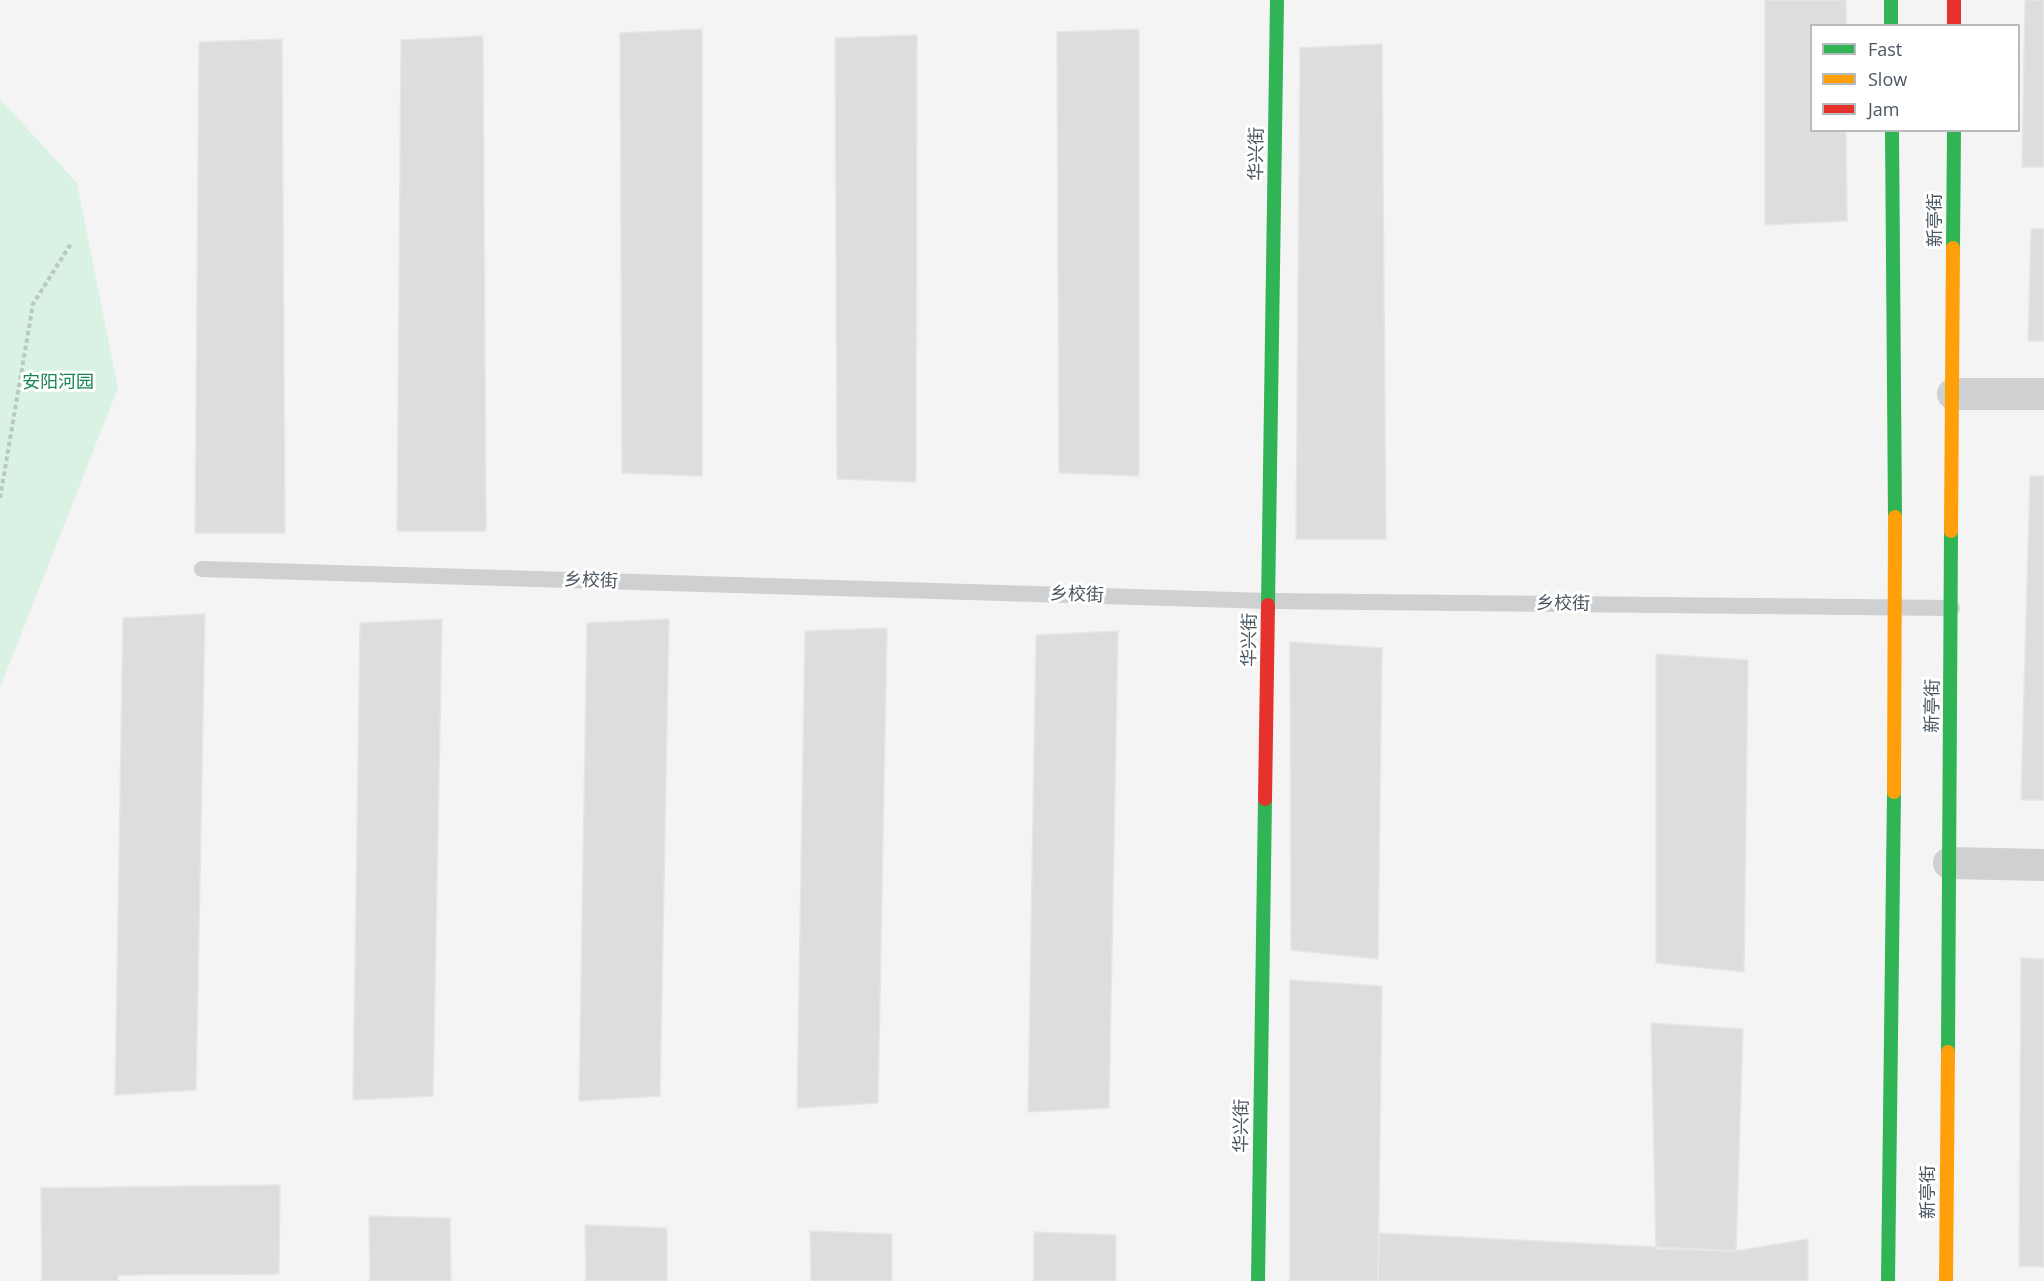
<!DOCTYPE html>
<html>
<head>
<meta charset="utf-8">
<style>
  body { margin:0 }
  #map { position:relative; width:2044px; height:1281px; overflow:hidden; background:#f4f4f4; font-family:"Open Sans",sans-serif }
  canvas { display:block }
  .legend { position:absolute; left:1810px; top:24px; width:210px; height:108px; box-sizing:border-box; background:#fff; border:2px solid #b7bbc0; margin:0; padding:8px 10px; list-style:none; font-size:18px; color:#4a5661 }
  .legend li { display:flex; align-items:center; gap:12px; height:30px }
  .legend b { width:30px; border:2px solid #b7bbc0 }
</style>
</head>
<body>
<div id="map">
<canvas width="2044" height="1281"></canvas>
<ul class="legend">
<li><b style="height:8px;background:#30b455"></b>Fast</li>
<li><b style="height:8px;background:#ff9f0a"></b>Slow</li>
<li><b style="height:8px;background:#e5322d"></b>Jam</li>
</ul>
</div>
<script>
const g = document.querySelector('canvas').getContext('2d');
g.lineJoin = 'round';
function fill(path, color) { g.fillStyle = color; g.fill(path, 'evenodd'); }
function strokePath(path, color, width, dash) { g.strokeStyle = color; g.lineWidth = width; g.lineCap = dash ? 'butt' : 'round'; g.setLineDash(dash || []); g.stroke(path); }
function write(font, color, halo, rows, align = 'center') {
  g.font = font + ' "Open Sans","Noto Sans SC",sans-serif'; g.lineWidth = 6; g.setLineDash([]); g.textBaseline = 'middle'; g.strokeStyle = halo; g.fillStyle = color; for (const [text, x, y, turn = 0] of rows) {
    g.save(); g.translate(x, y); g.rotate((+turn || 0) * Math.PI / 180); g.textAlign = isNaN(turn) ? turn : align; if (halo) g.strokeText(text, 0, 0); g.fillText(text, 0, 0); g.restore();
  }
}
fill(new Path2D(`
  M0,99L77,183L118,388L0,688Z`), '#d9f2e3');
const building = new Path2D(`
  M1765,0H1846V26H1812V130H1846L1847,221L1765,225Z
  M2025,0H2044V167H2022Z
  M702,29V476L622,473L620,33Z
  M1139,29V476L1059,473L1057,32Z
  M917,35L916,482L837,479L835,38Z
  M483,36L486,531H397L401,40Z
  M282,39L285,533H195L199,42Z
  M1382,44L1386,539H1296L1300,48Z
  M2031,229H2044V341H2028Z
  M2030,476H2044V800H2021Z
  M205,614L196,1090L115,1095L123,618Z
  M442,619L433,1096L353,1100L360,623Z
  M669,619L660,1096L579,1101L587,623Z
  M887,628L878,1103L797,1108L805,631Z
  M1118,631L1109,1108L1028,1112L1036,635Z
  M1290,642L1382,648L1378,959L1291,950Z
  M1656,654L1748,660L1744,972L1656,963Z
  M2021,958L2044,959V1267L2019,1266Z
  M1290,980L1382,986L1378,1281H1290Z
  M1651,1023L1743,1029L1736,1251L1656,1249Z
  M280,1185L279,1274L118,1275V1281H42L41,1188Z
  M369,1216L450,1218L451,1281H370Z
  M585,1225L667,1228V1281H586Z
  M810,1231L892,1234V1281H811Z
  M1034,1232L1116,1235V1281H1034Z
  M1379,1233L1736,1251L1808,1239V1281H1378Z`);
fill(building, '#ddddde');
strokePath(building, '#e5e6e7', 1.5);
strokePath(new Path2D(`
  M0,498L33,304L72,242`), '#bcc7c4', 4, [4.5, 3]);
strokePath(new Path2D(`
  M202,569L1268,601L1952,608`), '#ced0d2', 16);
strokePath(new Path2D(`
  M1953,394H2044
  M1949,863L2044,865`), '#ced0d2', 32);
strokePath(new Path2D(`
  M1891,0V26
  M1892,130L1895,517
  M1953,248L1954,130
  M1268,605L1277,0
  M1948,1052L1951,531
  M1258,1281L1265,799
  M1888,1281L1894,792`), '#30b455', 14);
strokePath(new Path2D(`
  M1951,531L1953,248
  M1894,792L1895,517
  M1946,1281L1948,1052`), '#ff9f0a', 14);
strokePath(new Path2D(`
  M1954,0V26
  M1265,799L1268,605`), '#e5322d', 14);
write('18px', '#4a5661', '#fff', [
  ["华兴街",1257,154,-89],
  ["新亭街",1936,220,-90],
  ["乡校街",591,581,2],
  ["乡校街",1077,595,2],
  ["乡校街",1563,604,1],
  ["华兴街",1250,640,-89],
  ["新亭街",1933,706,-89],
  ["华兴街",1242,1126,-89],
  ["新亭街",1929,1192,-90]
]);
write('18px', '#17864f', '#fff', [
  ["安阳河园",58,383]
]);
</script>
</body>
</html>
